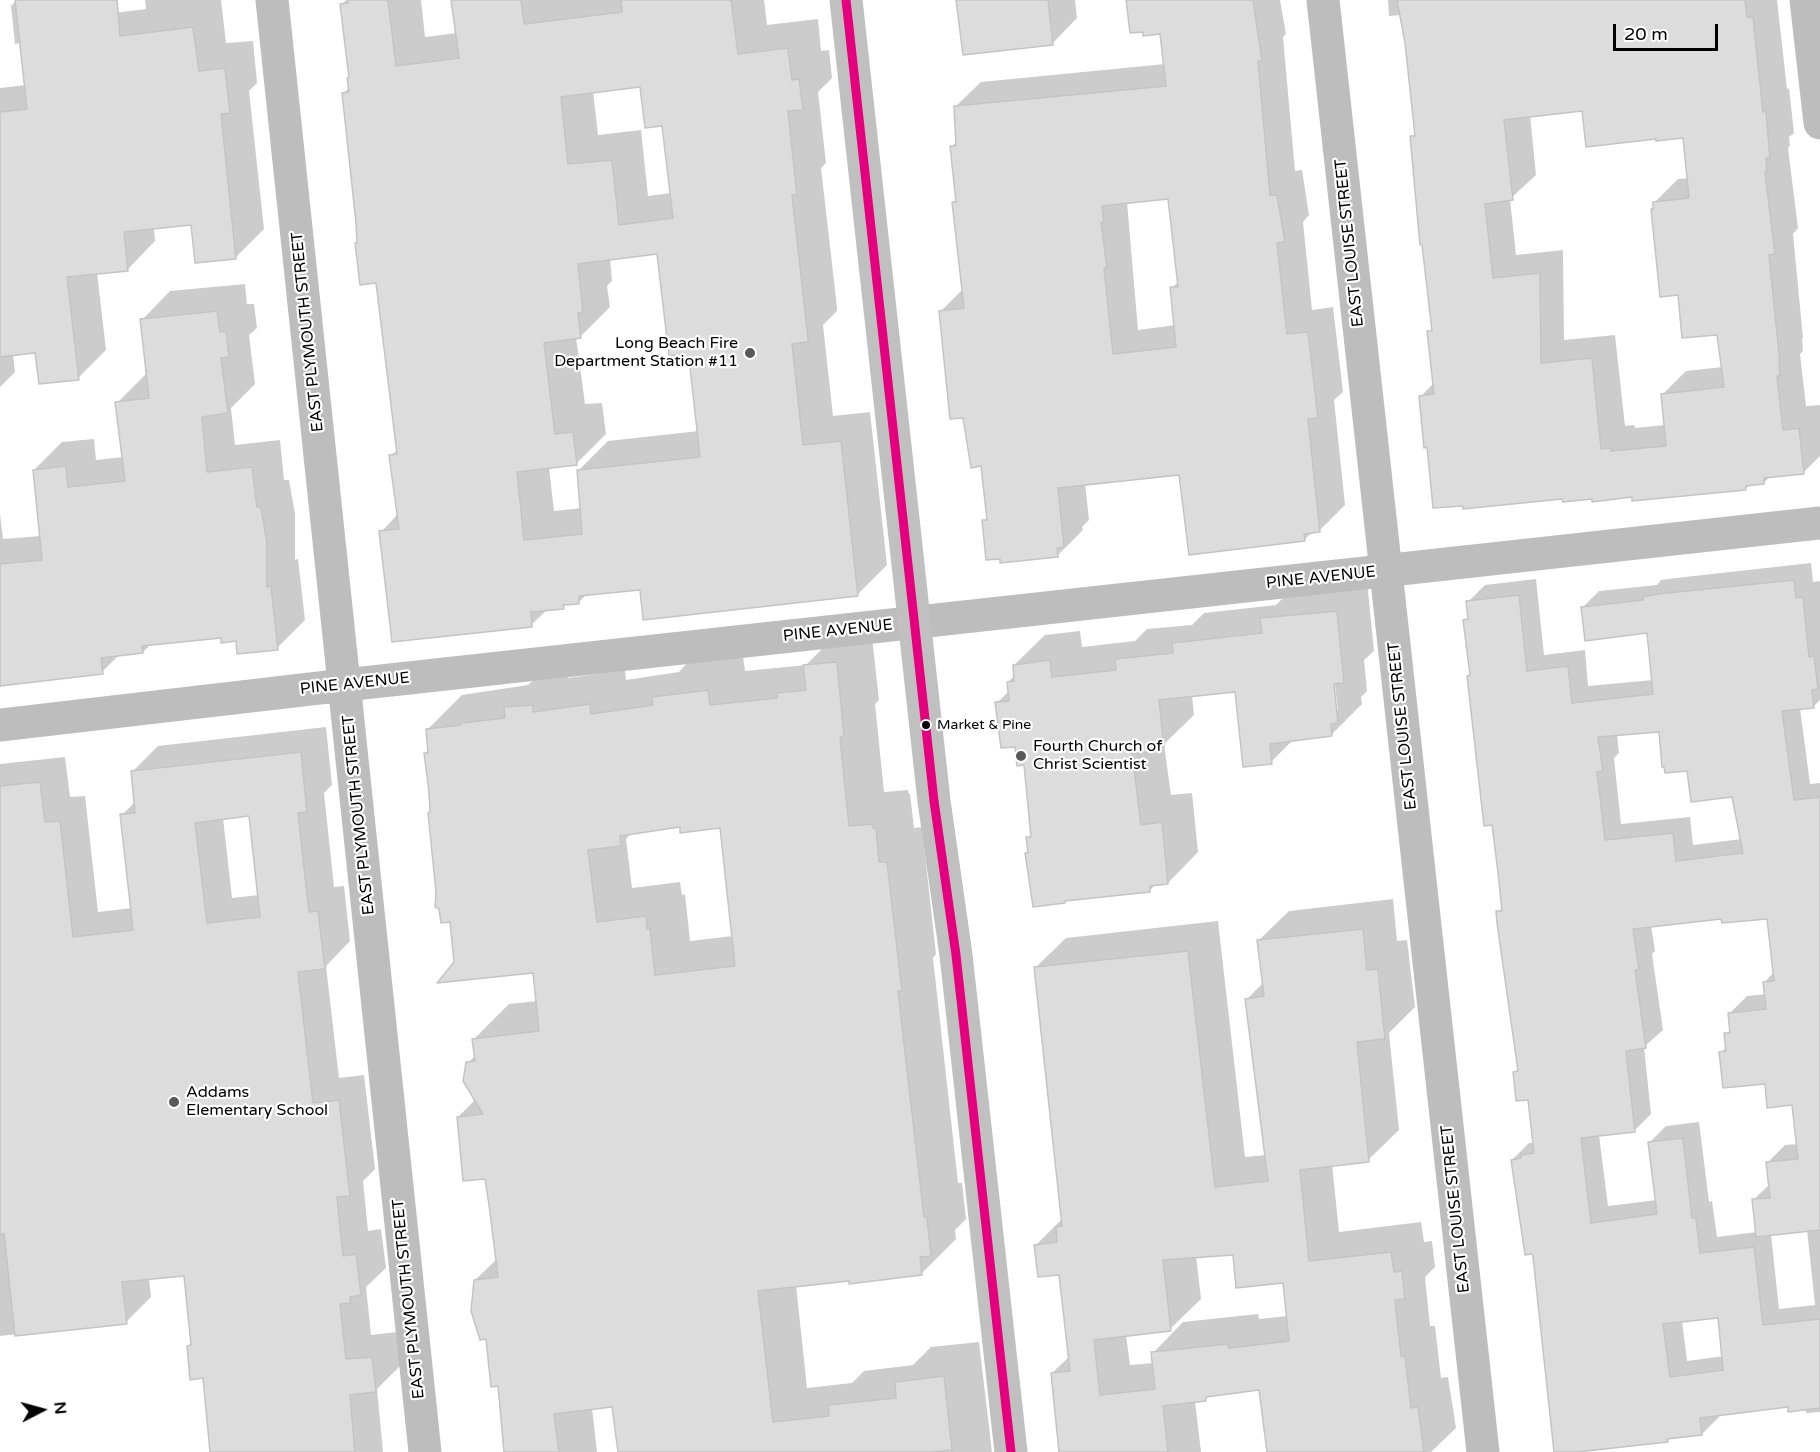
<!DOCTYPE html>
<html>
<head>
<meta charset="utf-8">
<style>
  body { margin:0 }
  #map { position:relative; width:1820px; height:1452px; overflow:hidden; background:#fff; font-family:"Varela Round",sans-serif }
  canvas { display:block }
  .north { position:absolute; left:12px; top:1380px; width:60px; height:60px; -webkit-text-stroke:4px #fff; paint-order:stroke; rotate:84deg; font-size:16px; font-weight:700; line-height:24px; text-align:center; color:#000 }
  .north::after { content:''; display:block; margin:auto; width:21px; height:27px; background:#000; clip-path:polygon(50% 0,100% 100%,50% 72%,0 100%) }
  .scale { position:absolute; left:1613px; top:24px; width:105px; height:27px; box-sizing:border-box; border:3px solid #000; border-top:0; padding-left:8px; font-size:18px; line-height:21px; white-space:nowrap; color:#000; -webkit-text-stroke:4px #fff; paint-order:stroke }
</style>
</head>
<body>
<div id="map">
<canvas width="1820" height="1452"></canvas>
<div class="north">N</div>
<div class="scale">20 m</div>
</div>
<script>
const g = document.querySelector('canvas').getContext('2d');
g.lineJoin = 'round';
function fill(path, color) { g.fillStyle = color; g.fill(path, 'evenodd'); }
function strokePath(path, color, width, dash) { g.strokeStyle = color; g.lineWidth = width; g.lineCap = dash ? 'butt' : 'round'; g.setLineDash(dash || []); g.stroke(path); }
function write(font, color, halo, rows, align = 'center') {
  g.font = font + ' "Varela Round",sans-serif'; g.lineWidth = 4.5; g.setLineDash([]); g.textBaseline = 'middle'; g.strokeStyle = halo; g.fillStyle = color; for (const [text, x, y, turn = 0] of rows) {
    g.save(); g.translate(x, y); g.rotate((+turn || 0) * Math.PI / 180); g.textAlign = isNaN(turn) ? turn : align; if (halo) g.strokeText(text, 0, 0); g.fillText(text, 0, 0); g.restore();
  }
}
fill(new Path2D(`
  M17,0H80L82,17L146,9L145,0H221L226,43L253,41L257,83L249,91L264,229L236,257L193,224L154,228L155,241L127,270L97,272L106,350L78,378L37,352L13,354L15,372L0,387V88L26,85L21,43L15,44L11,6Z
  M346,0H421L425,37L457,33L453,0H764L767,25L818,19L821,51L829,50L832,78L818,92L826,163L821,168L837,307V311L823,325L833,416L870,412L887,565L857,595L641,588L587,594L579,602L567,603L563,608L548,609L531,625L381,532L398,514L391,456L398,449L378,282L359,242L344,93L350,87L351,77L341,5ZM641,85L663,124L671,193L648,196L641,130L598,135L593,91ZM659,252L690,357L699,431L608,441L578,471L582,508L554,511L549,467L576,464L606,434L602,403L585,404L576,337H580L610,307L607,286L612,281L610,258Z
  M956,0H1075L1077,18L1052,44L963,53Z
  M1128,0H1280L1286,34L1283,37L1295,171L1302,170L1309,215L1303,222L1312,310L1333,307L1343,392L1334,400L1345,505L1320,530L1313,531L1304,540L1180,473L1085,483L1089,520L1082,527L1083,530L1057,556L984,521L988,516L982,465L964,416L941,311L964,288L954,202L957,199L951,147L957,141L955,107L981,82L1165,64L1162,32ZM1170,197L1179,281L1172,288L1176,325L1138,330L1127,202Z
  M1388,0H1777L1787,89L1789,88L1794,133L1789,137L1790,146L1788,148L1798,228L1793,234L1803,338L1802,339L1803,351L1800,354L1806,406L1820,405V456L1803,473L1770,476L1764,483L1749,484L1746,488L1593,497H1563L1429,446L1420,397L1434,383L1429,332L1433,327L1412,137L1416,133L1406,43L1401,15L1389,16ZM1584,109L1657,137H1684L1689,178L1678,179L1654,203L1655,207L1652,210L1679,293L1719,333L1723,367L1686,371L1662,395L1665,425L1635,428L1634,425L1625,426L1615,335L1564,340L1563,250L1516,255L1510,199L1536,175L1530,115Z
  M245,284L247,304H254L257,328L249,335L255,384L231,408L235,445L280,440L284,480H289L295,514V560L298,559L305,620L277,648L222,636L151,644L143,652L120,654L102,672L0,684V514L3,539L41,536L34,470L62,442L94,439L96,460L123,457L117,403L145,375L148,374L142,320L170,291Z
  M1811,563L1813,582L1820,581V700L1814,706L1800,708L1810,784L1820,783V1412L1806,1413V1408L1789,1405L1718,1414L1719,1417L1702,1434L1670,1437L1667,1440L1555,1452L1534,1256L1512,1160L1529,1143H1534L1530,1098L1515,1072L1519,1068L1498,912L1503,907L1493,824L1468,676L1471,673L1465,620L1469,616L1468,602L1485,585L1536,579L1544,655L1585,650L1588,686L1653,680L1648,632L1582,608L1599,591L1657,585L1661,580L1676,578ZM1660,730L1689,770L1733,795L1742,839L1693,845L1690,817L1621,824L1614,758L1619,753L1617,734ZM1769,917L1774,972L1764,983L1766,994L1747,996L1730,1013L1731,1029L1726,1034L1727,1046L1721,1053L1766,1082L1793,1103L1798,1144L1785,1145L1768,1162L1770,1184L1753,1200L1757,1232L1717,1237L1712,1201L1709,1202L1699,1122L1666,1126L1649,1143L1657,1200L1608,1206L1599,1135L1634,1131L1651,1114L1644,1047L1663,1030L1652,954L1655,951L1651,925L1722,918ZM1807,1230L1815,1305L1779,1309L1771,1234ZM1719,1317L1724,1356L1687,1361L1682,1321Z
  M1367,581L1374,651L1364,660L1367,691L1361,697L1362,704L1331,735L1294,739L1271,762L1236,691L1192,695L1194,715L1164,744L1171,795L1192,793L1198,852L1168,883L1156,884L1150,890L1067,899L1064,902L1027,853L1029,851L1028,838L1032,833L1025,764L997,703L1009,691L1008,682L1015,675L1014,665L1045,635L1080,631L1082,647L1135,641L1147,629L1192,625L1204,613L1276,605L1293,588ZM1334,676L1338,710H1335L1331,677Z
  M871,628L879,700L875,704L884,792L908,790V793L910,794L914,828L922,827L936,954L933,958L958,1183H962L966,1219L955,1230L956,1239L921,1274L796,1285L807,1388L852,1383L864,1371L913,1365L931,1347L979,1342L992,1452H619L614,1405L592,1408L597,1452H506L499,1385L475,1280L497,1259L486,1177L458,1117L476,1099L468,1063L476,1055L474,1039L509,1004L538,1001L535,971L455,962L451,920L437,892L425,754L429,749L427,730L462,695L528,685L541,673L567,670L568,678L625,670L626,680L679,672L688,662L743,656L745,671L806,665L840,631ZM681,826H721L733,936L690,941L685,894L682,895L680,882L632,888L626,839L632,832Z
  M326,727L332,785L324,793L334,887L344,886L350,941L326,966L339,1078L364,1075L375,1169L363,1181L368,1231L381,1229L386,1268L366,1287L371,1335L397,1332L401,1365L377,1389L383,1452H211L204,1377L188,1346L192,1343L185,1274L149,1278L151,1297L126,1322L0,1336V764L65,757L70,797L85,796L98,912L132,908L122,815L135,802L132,772L158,746ZM250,815L259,895L232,898L223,818Z
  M1393,899L1397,941L1407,940L1415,1007L1389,1033L1399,1130L1368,1160L1332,1164L1339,1232L1421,1222L1424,1242L1432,1241L1435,1267L1425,1277L1430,1326H1435L1441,1378L1448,1377L1456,1428L1431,1452H1268L1260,1389L1210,1395L1206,1399L1195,1401L1201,1452H1060L1052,1373L1070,1356L1060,1273L1035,1246L1063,1218L1035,968L1066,938L1218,921L1245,1157L1266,1155L1247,999L1264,982L1258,941L1289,911ZM1234,1254L1284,1281L1288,1316L1259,1319L1258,1314L1183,1322L1153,1353L1154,1363L1130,1365L1126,1335L1170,1329L1201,1299L1196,1256Z`), '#0003');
const building = new Path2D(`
  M15,0H117L120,36L193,27L199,71L225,68L230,113L221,114L236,259L195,263L191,225L124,232L128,271L67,277L79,380L39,384L35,353L0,357V112L27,109Z
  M348,0H388L396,66L459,58L451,0H521L524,24L622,12L621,0H731L738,54L788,48L792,80L799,79L803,110L788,111L797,195H792L808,338V342L792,344L803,445L841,441L858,596L643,620L640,590L579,596V604L563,605L564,609L531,612L532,627L392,642L379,531L399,529L389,455L397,454L376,283L360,285L355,243H357L356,223L342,93L349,92L347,78H349L340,4L348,3ZM640,87L645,128L662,126L673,218L619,225L612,160L568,164L561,97ZM657,254L669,356L684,354V359H689L700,457L577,470L582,534L524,540L517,472L577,465L573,432L555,434L544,343L581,338L578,313L583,312L578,264Z
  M956,0H1048L1053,45L963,55Z
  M1126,0H1253L1262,61H1258L1270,195H1277L1285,242L1277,243L1287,334L1308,332L1318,418L1308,419L1320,532L1304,534L1305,541L1189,555L1179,475L1058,488L1064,547L1057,548L1058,557L1000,563V559L986,560L982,520H987L981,466L971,468L963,418L950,419L939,311L964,308L952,202H956L950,146H956L954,106L1166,86L1160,34L1143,36V32L1130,33ZM1168,199L1178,287H1170L1176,347L1113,354L1104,268H1107L1101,222H1104L1102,206Z
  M1397,0H1745L1747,17H1753L1763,112L1766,111L1770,158H1766L1767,171L1765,172L1775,254L1769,255L1780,363H1779L1780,376H1777L1783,430L1799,428L1804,474L1764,478V484L1746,486V490L1632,501V497L1592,502V499L1563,502L1562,499L1463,509V506L1433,508L1427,447L1424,448L1419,396L1434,394L1427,331H1432L1422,245H1420L1410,136H1415L1405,43ZM1582,111L1586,147L1656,139V141L1683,138L1689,198L1653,202V209H1651L1660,297L1678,295L1682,338L1717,335L1724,387L1661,394L1666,446L1611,451V448L1601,449L1592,358L1541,363L1540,273L1493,278L1485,204L1513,200L1504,120Z
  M217,311L220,332L226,331L229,357L221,358L228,413L202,417L207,472L252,467L257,507H261L267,543V587L271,586L278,650L237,654L236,641L221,643V638L142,646L143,653L101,658L103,674L0,686V564L42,560L33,470L66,466L68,487L125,481L115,402L149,398L140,319Z
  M1794,580L1796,598L1803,597L1809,657L1814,656L1818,689L1812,690L1814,708L1782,711L1794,800L1820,797V1230L1756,1237L1752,1199L1770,1198L1766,1162L1798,1159L1792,1105L1767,1108L1765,1084L1723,1088L1719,1052L1726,1051L1724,1033H1730L1728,1013L1766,1009L1763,982L1774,981L1767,919L1722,923L1721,919L1633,929L1639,969L1635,970L1646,1048L1626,1051L1635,1132L1581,1138L1591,1223L1657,1214L1648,1142L1683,1138L1692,1218H1696L1700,1253L1754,1247L1763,1325L1820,1319V1408L1788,1412V1407L1700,1418L1702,1435L1667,1439L1668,1442L1577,1452H1554L1533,1257L1532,1254L1525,1255L1511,1160L1521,1158V1155L1534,1153L1528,1100L1516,1101L1513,1072L1518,1071L1497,923L1496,911H1502L1498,873L1492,825L1484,826L1467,676L1470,675L1463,620L1468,619L1466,601L1519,595L1527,671L1568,666L1572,703L1653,694L1647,633L1585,641L1581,607L1643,600V597L1658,594ZM1659,732L1662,767H1664L1665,773L1687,771L1691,802L1732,797L1743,853L1676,861L1673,833L1605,840L1597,772L1603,771L1598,737ZM1718,1318L1723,1370L1670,1377L1663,1324Z
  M1337,611L1344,683L1334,684L1338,723L1331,724L1332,736L1270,744L1272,764L1243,767L1235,692L1159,700L1164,747L1148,749V752L1132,753L1141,825L1162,822L1168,884L1150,886V892L1065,901V903L1033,907L1025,853H1028L1026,837H1031L1024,765L1017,766L1015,747L1001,748L995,702L1009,701L1007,682L1014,681L1013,665L1050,660L1052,677L1116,670L1115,659L1173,653L1172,643L1262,633L1260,618Z
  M837,662L844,736L840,737L849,826L873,824V828H876L879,862H887L902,991H898L924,1217H927L931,1256L920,1257L922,1275L849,1284V1281L758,1291L773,1422L829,1416L828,1405L896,1398L895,1382L944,1376L952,1450L931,1452H618L612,1407L554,1414L559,1452H504L498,1386L491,1387L486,1339L480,1340L471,1311L474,1280L498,1277L489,1205L485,1179L463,1181L457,1117L483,1114L463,1081L466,1062L475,1061L472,1039L539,1031L533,973L437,983L454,962L450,922L441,923L439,909L435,907L436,892L428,813L430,812L429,792L424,753H428L426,729L461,725V723L505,718L504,707L533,705V712L590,704L591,714L653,705L652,697L708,690L710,705L777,698V693L806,690L803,665ZM680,827V833L720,828L735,966L655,975L650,928L647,929L646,916L597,922L588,850L621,846L620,836Z
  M301,752L307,812L298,813L309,912L318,911L325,969L298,972L313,1103L339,1100L350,1196L337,1197L343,1256L356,1254L361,1295L350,1297L351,1303L340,1304L346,1359L372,1357L376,1392L350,1395L355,1452H210L203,1378L190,1380L187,1346L191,1345L184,1276L122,1282L127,1324L15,1336L4,1234H0V786L40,782L45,822L60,821L73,937L133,930L120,814L135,813L131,771ZM249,816L260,917L207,923L195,823Z
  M1363,929L1367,970L1378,969L1385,1039L1357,1042L1369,1162L1300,1170L1309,1261L1391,1252L1394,1272L1402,1271L1405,1299L1395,1300L1401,1356H1405L1411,1408L1418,1407L1424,1452H1267L1259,1390L1206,1397V1401L1163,1406L1168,1452H1059L1051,1373L1070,1371L1059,1275L1038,1277L1034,1245L1057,1242L1056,1227L1062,1226L1034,967L1188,951L1215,1187L1268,1181L1245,999L1264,996L1257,940ZM1233,1255L1236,1288L1283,1283L1289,1341L1229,1348L1228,1344L1151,1352L1155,1389L1100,1395L1094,1340L1171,1331L1163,1260Z`);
fill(building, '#dcdcdc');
strokePath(building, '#c4c4c4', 1.5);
strokePath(new Path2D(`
  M272,0L425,1452
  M1323,0L1483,1452
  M1806,0L1820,123
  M0,725L345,685L1820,523`), '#bdbdbd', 33);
strokePath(new Path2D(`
  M846,0L934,801L956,955L1011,1452`), '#c0c0c0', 33);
strokePath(new Path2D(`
  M846,0L934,801L956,955L1011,1452`), '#e5007d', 9);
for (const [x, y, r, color] of [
  [750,353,6,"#595959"],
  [926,725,5,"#000"],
  [1021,756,6,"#595959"],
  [174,1102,6,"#595959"]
]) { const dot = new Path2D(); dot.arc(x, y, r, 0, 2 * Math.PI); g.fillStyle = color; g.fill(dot); strokePath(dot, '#fff', 2); }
write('14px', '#000', '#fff', [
  ["Market & Pine",937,725]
], 'left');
write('16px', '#000', '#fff', [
  ["EAST LOUISE STREET",1350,243,-96],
  ["EAST PLYMOUTH STREET",308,332,-96],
  ["PINE AVENUE",1321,578,-6],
  ["PINE AVENUE",838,631,-6],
  ["PINE AVENUE",355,684,-6],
  ["EAST LOUISE STREET",1403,726,-96],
  ["EAST PLYMOUTH STREET",359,815,-96],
  ["EAST LOUISE STREET",1456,1209,-96],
  ["EAST PLYMOUTH STREET",409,1299,-96]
]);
write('16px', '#000', '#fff', [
  ["Long Beach Fire",738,344,"right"],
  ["Department Station #11",738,362,"right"],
  ["Fourth Church of",1033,747],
  ["Christ Scientist",1033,765],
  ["Addams",186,1093],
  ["Elementary School",186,1111]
], 'left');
</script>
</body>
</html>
